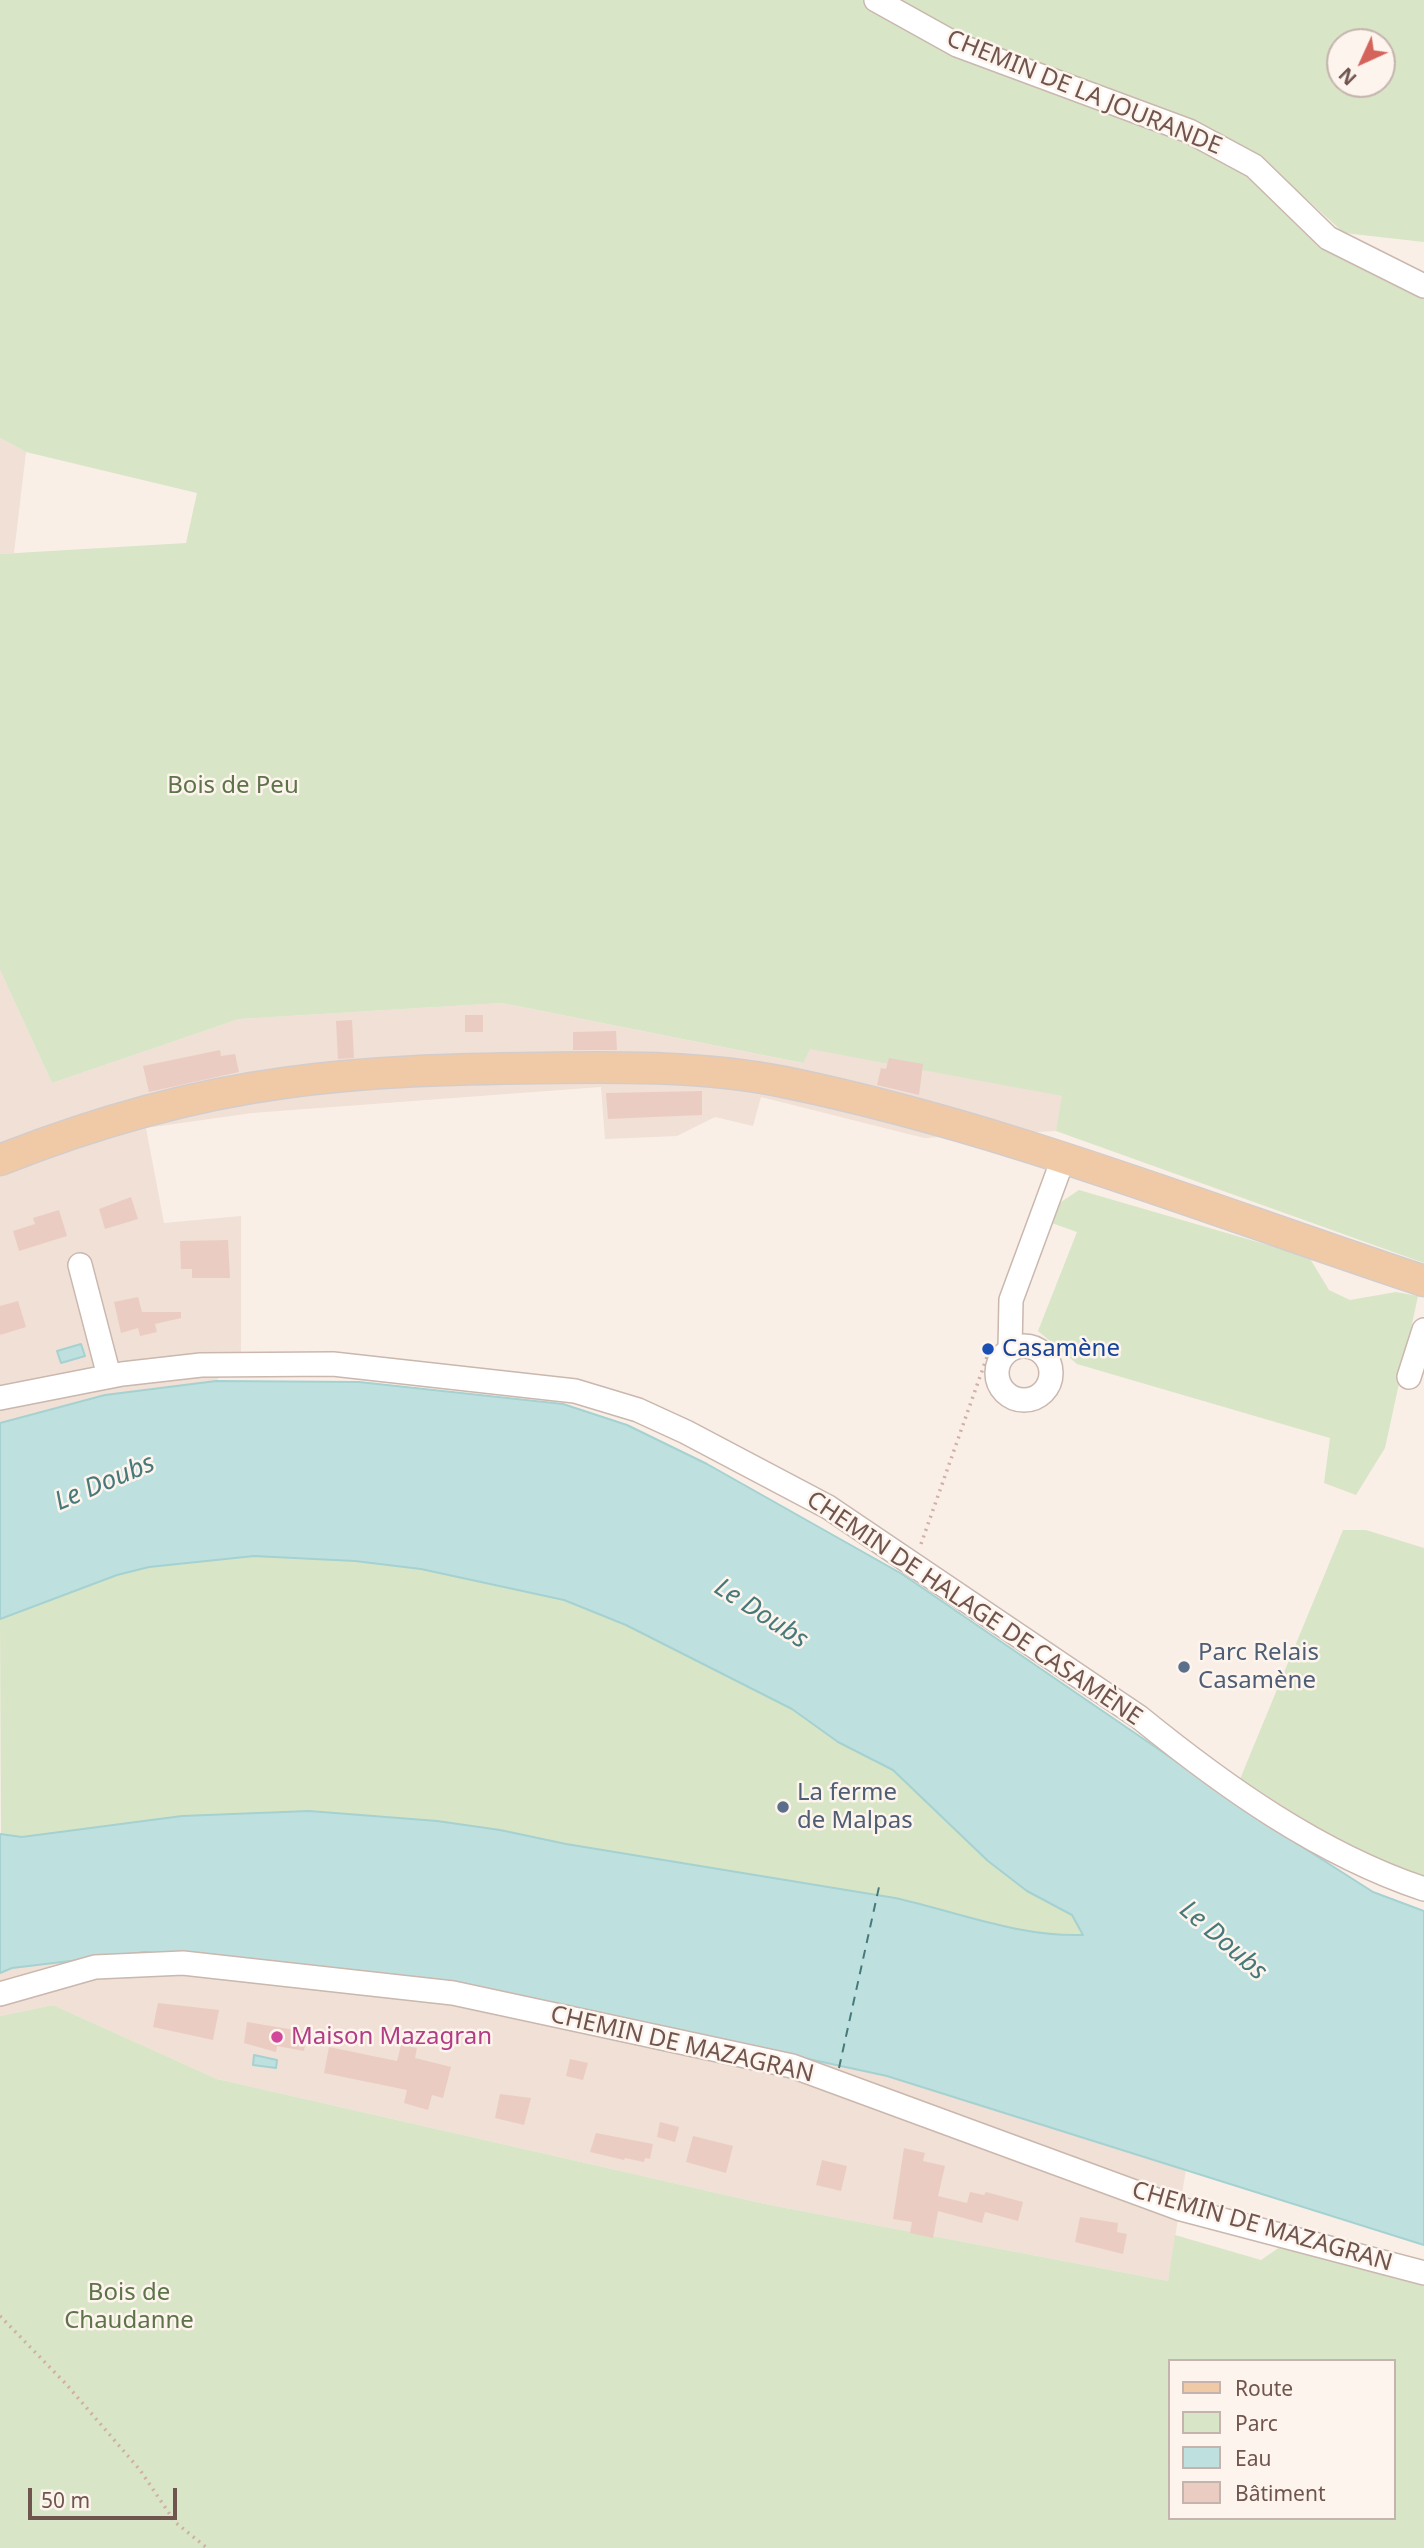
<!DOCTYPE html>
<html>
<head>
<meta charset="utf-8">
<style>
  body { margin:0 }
  #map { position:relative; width:1424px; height:2548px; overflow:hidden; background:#f9efe7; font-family:"Noto Sans",sans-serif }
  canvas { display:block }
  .legend { position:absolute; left:1168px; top:2359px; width:228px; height:161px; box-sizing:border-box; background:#fdf4ed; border:2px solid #c5b4ad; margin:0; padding:9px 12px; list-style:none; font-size:21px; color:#70554e }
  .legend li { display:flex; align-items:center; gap:14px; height:35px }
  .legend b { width:35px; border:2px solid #c5b4ad }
  .north { position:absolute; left:1326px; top:28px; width:70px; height:70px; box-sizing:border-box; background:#fdf4ed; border:2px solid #c5b4ad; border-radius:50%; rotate:225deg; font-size:19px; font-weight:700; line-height:28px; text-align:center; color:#70554e }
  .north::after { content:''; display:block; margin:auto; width:24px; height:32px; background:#d4645b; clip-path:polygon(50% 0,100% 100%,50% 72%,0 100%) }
  .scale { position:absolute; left:28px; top:2488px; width:149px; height:32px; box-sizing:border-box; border:4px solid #70554e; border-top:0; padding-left:9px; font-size:21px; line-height:24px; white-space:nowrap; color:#70554e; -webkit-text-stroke:5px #fdf4ed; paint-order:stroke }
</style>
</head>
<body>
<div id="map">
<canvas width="1424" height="2548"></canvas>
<ul class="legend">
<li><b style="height:9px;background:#f0caa7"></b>Route</li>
<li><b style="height:19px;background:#d8e5c7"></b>Parc</li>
<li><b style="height:19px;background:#bee1e0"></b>Eau</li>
<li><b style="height:19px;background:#ebccc2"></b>Bâtiment</li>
</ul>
<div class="north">N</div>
<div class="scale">50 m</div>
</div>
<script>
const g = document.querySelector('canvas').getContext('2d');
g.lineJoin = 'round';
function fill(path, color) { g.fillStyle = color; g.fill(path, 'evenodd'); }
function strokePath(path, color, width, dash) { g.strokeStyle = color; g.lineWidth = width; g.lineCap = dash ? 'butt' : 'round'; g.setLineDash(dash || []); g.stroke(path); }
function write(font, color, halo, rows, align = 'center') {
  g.font = font + ' "Noto Sans",sans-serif'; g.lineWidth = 5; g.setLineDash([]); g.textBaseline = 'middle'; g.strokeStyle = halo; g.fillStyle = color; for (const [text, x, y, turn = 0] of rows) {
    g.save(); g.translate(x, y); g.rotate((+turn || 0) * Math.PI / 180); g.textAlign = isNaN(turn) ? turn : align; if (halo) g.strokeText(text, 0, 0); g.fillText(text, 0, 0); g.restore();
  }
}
fill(new Path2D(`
  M0,438L26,452L14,553L0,554Z
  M0,970L52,1083L239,1019L502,1003L802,1063L806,1047L1063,1096L1056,1131L924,1138L761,1097L753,1126L715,1117L677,1136L605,1139L601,1087L252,1113L146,1128L164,1223L241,1216V1354L216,1381L105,1395L0,1423Z
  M145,1952L476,1987L887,2076L1186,2169L1168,2281L765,2204L217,2079L53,2005L0,2016V1973L12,1968Z`), '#f0e0d6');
fill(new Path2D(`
  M0,0H862L955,51L1251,169L1424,293V1263L1056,1131L1062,1096L810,1049L803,1063L502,1003L239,1019L52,1083L0,970V554L186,543L197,493L26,452L0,438Z
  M889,0H1424V242L1344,233L1262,159L960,39ZM1340,42H1382V84H1340Z
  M1079,1190L1309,1257L1329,1290L1350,1300L1396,1292L1418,1296L1385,1448L1356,1495L1324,1483L1330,1438L1077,1364L1038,1331L1077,1232L1049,1222L1058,1204Z
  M1343,1530H1366L1424,1548V1881C1358,1856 1299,1816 1240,1779Z
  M254,1556L355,1561L421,1569L564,1600L626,1625L792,1709L838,1742L893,1770L988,1861L1027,1891L1072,1915L1084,1935C1018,1936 958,1912 895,1898L566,1844L500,1830L437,1821L309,1811L182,1816L22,1837L1,1835L0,1619L117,1575L149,1567Z
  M53,2005L217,2079L765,2204L1168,2281L1175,2235L1261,2260L1280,2247L1424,2286V2548H0V2016ZM1170,2361H1394V2518H1170Z`), '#d8e5c7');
const water = new Path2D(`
  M81,1344L85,1356L61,1363L57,1351Z
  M216,1381L359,1382L563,1404L627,1425L707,1464L902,1574L1290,1839L1373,1892L1424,1911V2245L887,2076L476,1987L145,1952L12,1968L0,1973V1834L22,1837L182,1816L309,1811L437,1821L500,1830L566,1844L895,1898C958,1912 1018,1937 1083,1935L1072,1915L1027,1891L988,1861L893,1770L838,1742L792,1709L626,1625L564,1600L421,1569L355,1561L254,1556L149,1567L117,1575L0,1619V1423L105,1395Z
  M254,2055L277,2060L276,2068L253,2065Z`);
fill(water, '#bee1e0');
strokePath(water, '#a5d1d1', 2);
strokePath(new Path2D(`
  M839,2068L879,1887`), '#47797a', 2, [9, 7]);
fill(new Path2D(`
  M465,1015H483V1032H465Z
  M352,1020L354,1058L338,1059L336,1021Z
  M616,1031L617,1050H573V1032Z
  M220,1050L221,1056L235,1054L239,1072L149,1092L143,1066Z
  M889,1058L923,1064L919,1095L877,1085L881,1068L886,1069Z
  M702,1091V1115L608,1119L606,1093Z
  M131,1197L138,1219L105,1229L99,1209Z
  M59,1210L67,1236L19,1251L13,1231L35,1224L33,1218Z
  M228,1240L230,1278H192V1269H181L180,1241Z
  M138,1297L142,1312H181V1318L155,1324L157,1332L140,1336L138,1328L121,1333L114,1302Z
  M18,1301L26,1327L0,1335V1306Z
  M158,2003L219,2010L213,2040L153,2027Z
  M247,2022L307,2032L304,2051L277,2046L276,2052L244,2043Z
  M401,2045L417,2048L415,2058L451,2067L443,2098L432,2095L428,2110L404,2103L407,2090L324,2073L329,2047L397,2061Z
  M570,2059L588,2063L583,2080L566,2076Z
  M500,2094L531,2098L524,2125L495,2118Z
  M660,2122L679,2127L675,2142L657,2137Z
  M596,2133L653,2144L650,2159L645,2158L644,2162L625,2158L624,2160L590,2152Z
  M693,2136L733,2146L726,2173L686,2162Z
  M904,2148L925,2153L923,2161L945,2166L938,2196L967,2203L970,2192L984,2195L986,2192L1023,2202L1018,2221L985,2212L982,2223L938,2211L933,2238L910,2233L912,2222L893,2219Z
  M822,2160L847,2166L841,2191L816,2185Z
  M1080,2217L1118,2223L1117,2232L1127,2234L1123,2254L1075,2242Z`), '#ebccc2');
const minor = new Path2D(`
  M876,0L957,45L1189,131L1254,166L1328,238L1424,286
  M80,1265L109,1376
  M997 1373a27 27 0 1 1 54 0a27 27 0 1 1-54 0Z
  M1010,1349L1011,1300L1063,1159
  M1409,1377L1424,1330
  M0,1398L122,1374L201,1365L333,1364L575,1391L638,1410L686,1432L828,1507L1139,1717C1224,1786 1319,1854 1424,1889
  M0,1994L95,1967L183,1963L453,1993L792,2066L1181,2209L1424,2273`);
const major = new Path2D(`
  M0,1160C91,1124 187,1096 284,1083C369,1071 455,1069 541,1068C623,1067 704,1066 784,1082C1003,1127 1212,1211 1424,1281`);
strokePath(minor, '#cab7ae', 26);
strokePath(major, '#d4ccca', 33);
strokePath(new Path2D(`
  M921,1544L988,1354
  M0,2316L66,2384L140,2470L175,2522L207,2548`), '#d0afa5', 3.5, [2, 5]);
strokePath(minor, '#fff', 23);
strokePath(major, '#f0caa7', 30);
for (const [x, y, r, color] of [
  [988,1349,7,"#1a4fb4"],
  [1184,1667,7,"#5c6f8a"],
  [783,1807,7,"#5c6f8a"],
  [277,2037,7,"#d1479c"]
]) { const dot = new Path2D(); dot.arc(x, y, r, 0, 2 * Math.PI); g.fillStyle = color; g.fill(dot); strokePath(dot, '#fdf4ed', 2.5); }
write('24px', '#70554e', '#fdf4ed', [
  ["CHEMIN DE LA JOURANDE",1084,93,22],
  ["CHEMIN DE HALAGE DE CASAMÈNE",974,1609,34],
  ["CHEMIN DE MAZAGRAN",682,2045,13],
  ["CHEMIN DE MAZAGRAN",1262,2227,16]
]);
write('24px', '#5c7448', '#fdf4ed', [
  ["Bois de Peu",233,786],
  ["Bois de",129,2293],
  ["Chaudanne",129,2321]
]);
write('24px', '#164399', '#fdf4ed', [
  ["Casamène",1002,1349]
], 'left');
write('24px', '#4e5e75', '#fdf4ed', [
  ["Parc Relais",1198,1653],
  ["Casamène",1198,1681],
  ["La ferme",797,1793],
  ["de Malpas",797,1821]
], 'left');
write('24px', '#b23c85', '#fdf4ed', [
  ["Maison Mazagran",291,2037]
], 'left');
write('italic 26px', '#47797a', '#fdf4ed', [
  ["Le Doubs",105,1483,-23],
  ["Le Doubs",761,1614,33],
  ["Le Doubs",1223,1941,41]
]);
</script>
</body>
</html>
